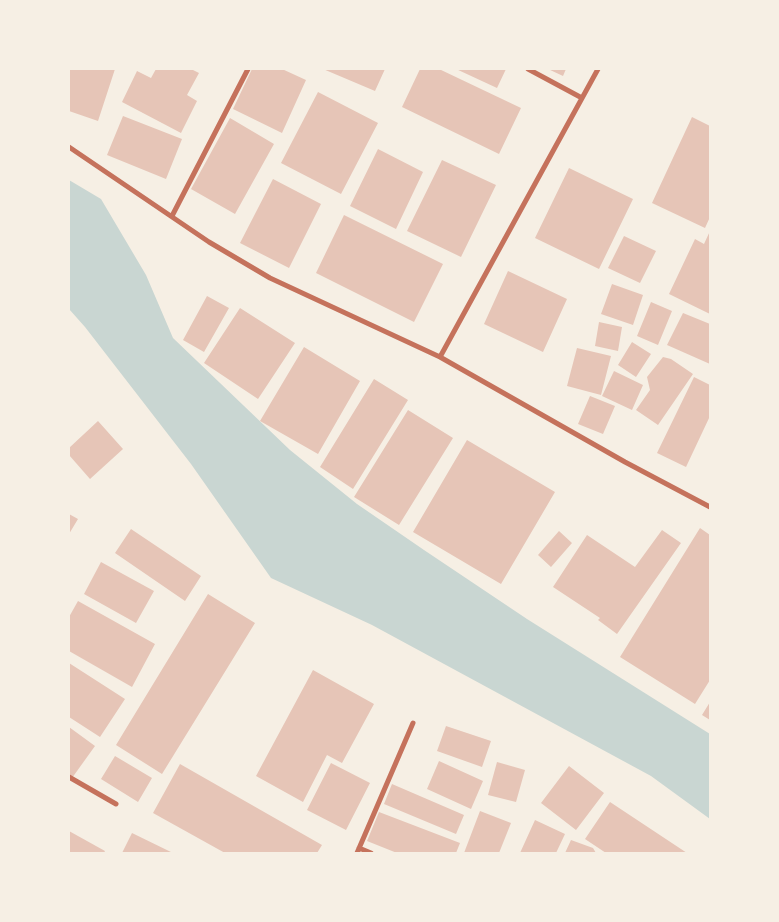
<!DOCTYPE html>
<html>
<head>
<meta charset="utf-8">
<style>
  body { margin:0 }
  #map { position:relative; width:779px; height:922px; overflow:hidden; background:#f6efe4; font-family:"Golos Text",sans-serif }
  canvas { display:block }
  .frame { position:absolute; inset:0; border:70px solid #f6efe4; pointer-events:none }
</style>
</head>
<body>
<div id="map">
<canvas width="779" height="922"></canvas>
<div class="frame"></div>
</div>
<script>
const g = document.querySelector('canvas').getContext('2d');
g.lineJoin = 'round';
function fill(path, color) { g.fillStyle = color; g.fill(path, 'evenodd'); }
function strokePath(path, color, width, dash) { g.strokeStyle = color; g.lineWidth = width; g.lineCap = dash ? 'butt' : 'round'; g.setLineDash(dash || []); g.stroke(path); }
fill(new Path2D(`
  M69,180L101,199L146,275L173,338L290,450L357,504L424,550L527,619L710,734V819L651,776L372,625L271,578L191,464L85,327L69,309Z`), '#c9d6d2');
fill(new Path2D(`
  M69,69H115L98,121L69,111Z
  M156,69H191L199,73L187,95L197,101L181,133L122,102L137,71L151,78Z
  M252,69H282L306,80L282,133L233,109Z
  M323,69H385L375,91Z
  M420,69H439L521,108L499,154L402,107Z
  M456,69H506L497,88Z
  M548,69H566L563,76Z
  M318,92L378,123L341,194L281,163Z
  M123,116L182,139L166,179L107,155Z
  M692,117L710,126V217L705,228L652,203Z
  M230,118L274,144L235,214L191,189Z
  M378,149L423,172L396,229L350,206Z
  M442,160L496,185L461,257L407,231Z
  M569,168L633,199L599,269L535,238Z
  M273,179L321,204L289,268L240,243Z
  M344,215L443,264L414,322L316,273Z
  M710,231V314L669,294L695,239L704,244Z
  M624,236L656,251L640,283L608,268Z
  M508,271L567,299L543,352L484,324Z
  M612,284L643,295L633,325L601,314Z
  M207,296L229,308L204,352L183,340Z
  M651,302L672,311L658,345L637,336Z
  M240,308L295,343L258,399L204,363Z
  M683,313L710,324V364L667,345Z
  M599,322L622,327L618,351L595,346Z
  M632,342L651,354L636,377L618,365Z
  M304,347L360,381L318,454L260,421Z
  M577,348L611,356L601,395L567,386Z
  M663,357L671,359L693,374L658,425L636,410L650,390L647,377Z
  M614,371L643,385L632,410L602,396Z
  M694,377L710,385V416L686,467L657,453Z
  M374,379L408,400L353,489L320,467Z
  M590,396L615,406L603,434L578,424Z
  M408,410L453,438L399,525L354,497Z
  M98,421L123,449L90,479L69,455V448Z
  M467,440L555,492L501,584L413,532Z
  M69,514L78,519L69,534Z
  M700,528L710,535V680L695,704L620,657Z
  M131,529L201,576L185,601L115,553Z
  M662,530L681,543L617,634L598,620L600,618L553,587L587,535L635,567Z
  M559,531L572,543L551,567L538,555Z
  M101,562L154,591L136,623L84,594Z
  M208,594L255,623L162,774L116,745Z
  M78,601L155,644L132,687L69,651V617Z
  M69,663L125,699L100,737L69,717Z
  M313,670L374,704L342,763L327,755L303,802L256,776Z
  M710,702V720L702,715Z
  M446,726L491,741L482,767L437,751Z
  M69,727L95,746L72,778L69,776Z
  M115,756L152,778L138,802L101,779Z
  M439,761L483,781L471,809L427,789Z
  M497,762L525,770L516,802L488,795Z
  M331,763L370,783L346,830L307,810Z
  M180,764L322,845L317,853H225L153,813Z
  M569,766L604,793L576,830L541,803Z
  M392,784L464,815L456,834L384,804Z
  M610,802L687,853H606L585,839Z
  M480,811L511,823L499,853H464Z
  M379,812L460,843L456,853H397L367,841Z
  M535,820L565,834L556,853H520Z
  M69,831L105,851L104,853H69Z
  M132,833L173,853H122Z
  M571,840L593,848L596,853H565Z`), '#e6c5b7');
strokePath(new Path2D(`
  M528,69L582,98
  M69,147L209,242L270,278L440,357L625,462L710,507
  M172,216L248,69
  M440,357L598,69
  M69,777L116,804
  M359,848L371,853
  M357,853L413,723`), '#c5725c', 5);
</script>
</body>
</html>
